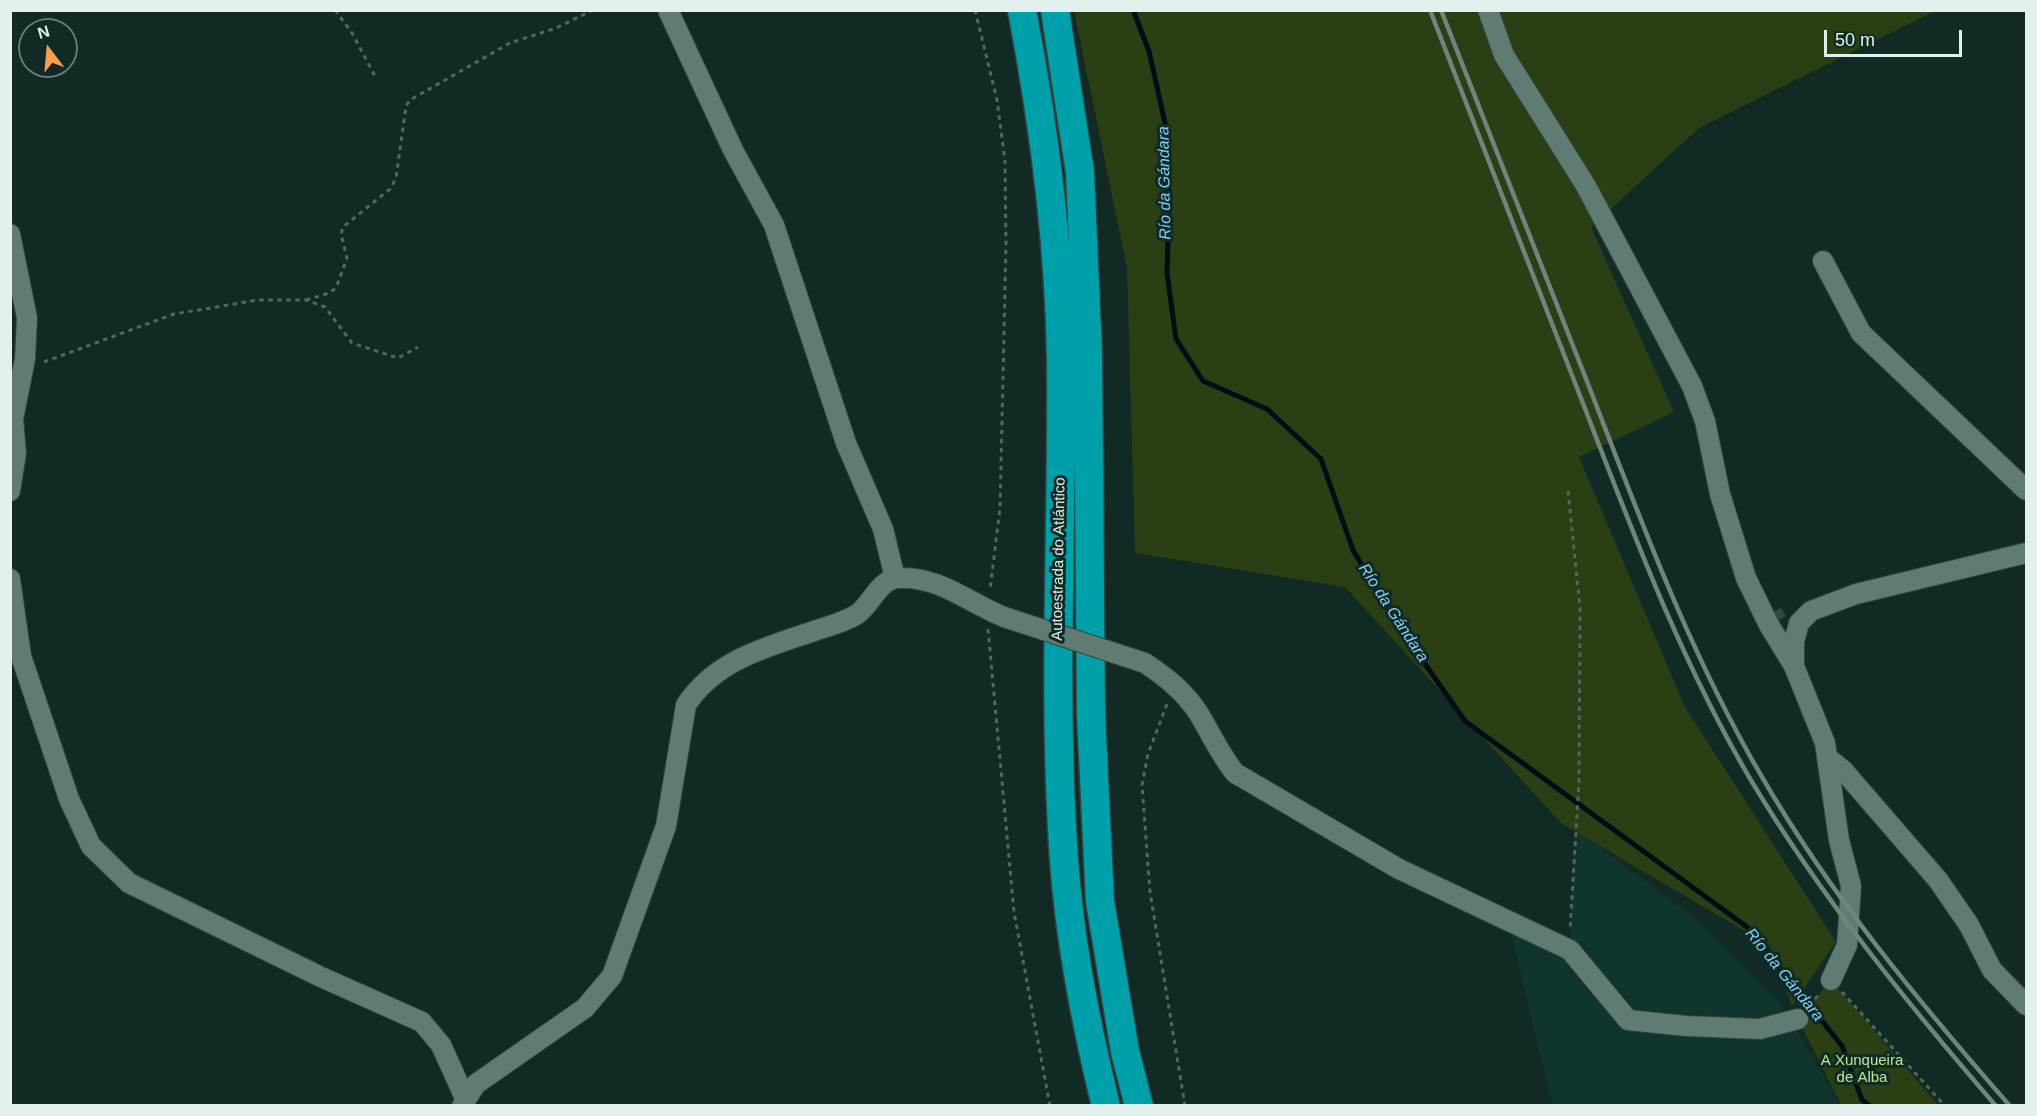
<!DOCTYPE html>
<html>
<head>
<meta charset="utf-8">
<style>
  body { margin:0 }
  #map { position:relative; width:2037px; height:1116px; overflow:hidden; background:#112a25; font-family:Helvetica,sans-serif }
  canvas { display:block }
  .frame { position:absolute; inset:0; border:12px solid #e2f1ed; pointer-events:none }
  .north { position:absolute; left:18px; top:18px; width:60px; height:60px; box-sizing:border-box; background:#112a25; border:2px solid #657a75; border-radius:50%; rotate:344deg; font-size:16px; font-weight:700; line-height:24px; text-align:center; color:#e2f1ed }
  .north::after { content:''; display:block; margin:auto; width:21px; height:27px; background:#fb9e51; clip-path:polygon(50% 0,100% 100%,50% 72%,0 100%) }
  .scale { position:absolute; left:1824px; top:30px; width:138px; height:27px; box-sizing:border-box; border:3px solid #e2f1ed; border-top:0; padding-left:8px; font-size:18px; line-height:21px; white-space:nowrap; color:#e2f1ed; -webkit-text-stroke:4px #112a25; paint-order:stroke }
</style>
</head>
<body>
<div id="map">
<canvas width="2037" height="1116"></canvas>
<div class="frame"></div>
<div class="north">N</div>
<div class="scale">50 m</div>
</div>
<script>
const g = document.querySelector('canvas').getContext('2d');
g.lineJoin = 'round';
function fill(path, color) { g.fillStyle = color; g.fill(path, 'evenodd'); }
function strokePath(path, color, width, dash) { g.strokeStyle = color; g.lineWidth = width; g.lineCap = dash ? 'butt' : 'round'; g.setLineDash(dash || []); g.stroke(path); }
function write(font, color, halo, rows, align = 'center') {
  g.font = font + ' Helvetica,sans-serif'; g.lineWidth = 6; g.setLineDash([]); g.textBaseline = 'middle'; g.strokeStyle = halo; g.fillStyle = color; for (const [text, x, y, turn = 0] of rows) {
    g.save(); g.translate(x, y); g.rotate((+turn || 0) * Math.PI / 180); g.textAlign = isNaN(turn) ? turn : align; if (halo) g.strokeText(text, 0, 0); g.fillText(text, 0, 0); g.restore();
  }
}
fill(new Path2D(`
  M1574,828L1695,918L1780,1003L1841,1105H1552L1508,921L1570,950Z`), '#10342e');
fill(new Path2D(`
  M1074,11H1935L1699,128L1591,227L1674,412L1579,457L1685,707L1836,942L1792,1006L1770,946L1561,823L1345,587L1135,553L1127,268Z
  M1831,980L1938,1105H1841L1798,1019Z`), '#2a3f13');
strokePath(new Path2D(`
  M1133,10L1149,51L1167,132L1169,202L1167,273L1176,339L1203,381L1267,409L1321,459L1353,550L1397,624L1465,721L1747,927L1842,1046L1862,1100L1870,1106`), '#000d16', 5);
fill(new Path2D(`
  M1781,608L1786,616L1775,622L1770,613Z`), '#34483a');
const minor = new Path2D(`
  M668,10L733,150L774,225L846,443L883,529L895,578
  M1488,10L1504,55L1586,186L1692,386L1705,421L1720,494L1746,578L1769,625L1794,666L1825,743L1839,840L1851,886L1847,945L1831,980
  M10,234L27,318L25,359L13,419L16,453L10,491
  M1823,261L1861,333L2026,490
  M10,579L21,656L69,799L91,846L129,883L321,977L422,1022L441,1045L465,1098
  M1145,663C1166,677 1185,692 1199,714C1211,734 1220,754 1235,773L1399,869L1570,950L1628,1020L1686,1026L1760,1029L1798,1019
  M1794,666V642L1799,623L1811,611L1856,594L2026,553
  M1828,758L1843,770L1938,880L1969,925L1992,970L2026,1005
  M462,1106L476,1084L585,1008L612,976L666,826L686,705C716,659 768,647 817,630C830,626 844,622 856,615C871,606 878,579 899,578C939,576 969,603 1004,617`);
const highway = new Path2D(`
  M1022,10C1044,125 1059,240 1061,357C1063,524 1052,692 1064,860C1070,943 1086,1025 1106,1106
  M1055,10L1080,172L1088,354L1091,714L1100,901L1125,1051L1139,1106`);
strokePath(minor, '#32443f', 22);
strokePath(highway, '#32443f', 31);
strokePath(new Path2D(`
  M335,10L352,33L376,78
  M975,10L997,100L1005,161L1006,245L1000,508L990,590
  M306,300L329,293L336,288L347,258L341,234L343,227L390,189L396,178L406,106L410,100L510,43L556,28L593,10
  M44,362L174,314L258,300H306L325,307L352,343L398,358L418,347
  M1568,491L1580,608L1579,781L1570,931
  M988,629L1014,912L1050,1106
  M1167,704L1148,754L1142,785L1150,892L1185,1106
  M1842,992L1945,1106
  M1809,1006L1820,993`), '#516762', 3, [4.5, 4.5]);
strokePath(minor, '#5f7b74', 20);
strokePath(highway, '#00a0ab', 28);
strokePath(new Path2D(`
  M1430,10C1482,142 1533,274 1584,406C1633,533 1682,664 1752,782C1822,898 1907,1003 1996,1106
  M1441,10C1491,136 1541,262 1590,389C1641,521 1690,654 1762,777C1831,896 1919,1002 2010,1106`), '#6f847f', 4.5);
const minorBridge = new Path2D(`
  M1004,617L1145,663`);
strokePath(minorBridge, '#32443f', 22, []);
strokePath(minorBridge, '#5f7b74', 20);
write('15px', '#e2f1ed', '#112a25', [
  ["Autoestrada do Atlántico",1059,559,-89]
]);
write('15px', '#bbe793', '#112a25', [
  ["A Xunqueira",1862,1061],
  ["de Alba",1862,1078]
]);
write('italic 16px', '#7fd1f5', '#112a25', [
  ["Río da Gándara",1165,183,-91],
  ["Río da Gándara",1393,613,57],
  ["Río da Gándara",1784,975,51]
]);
</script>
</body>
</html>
